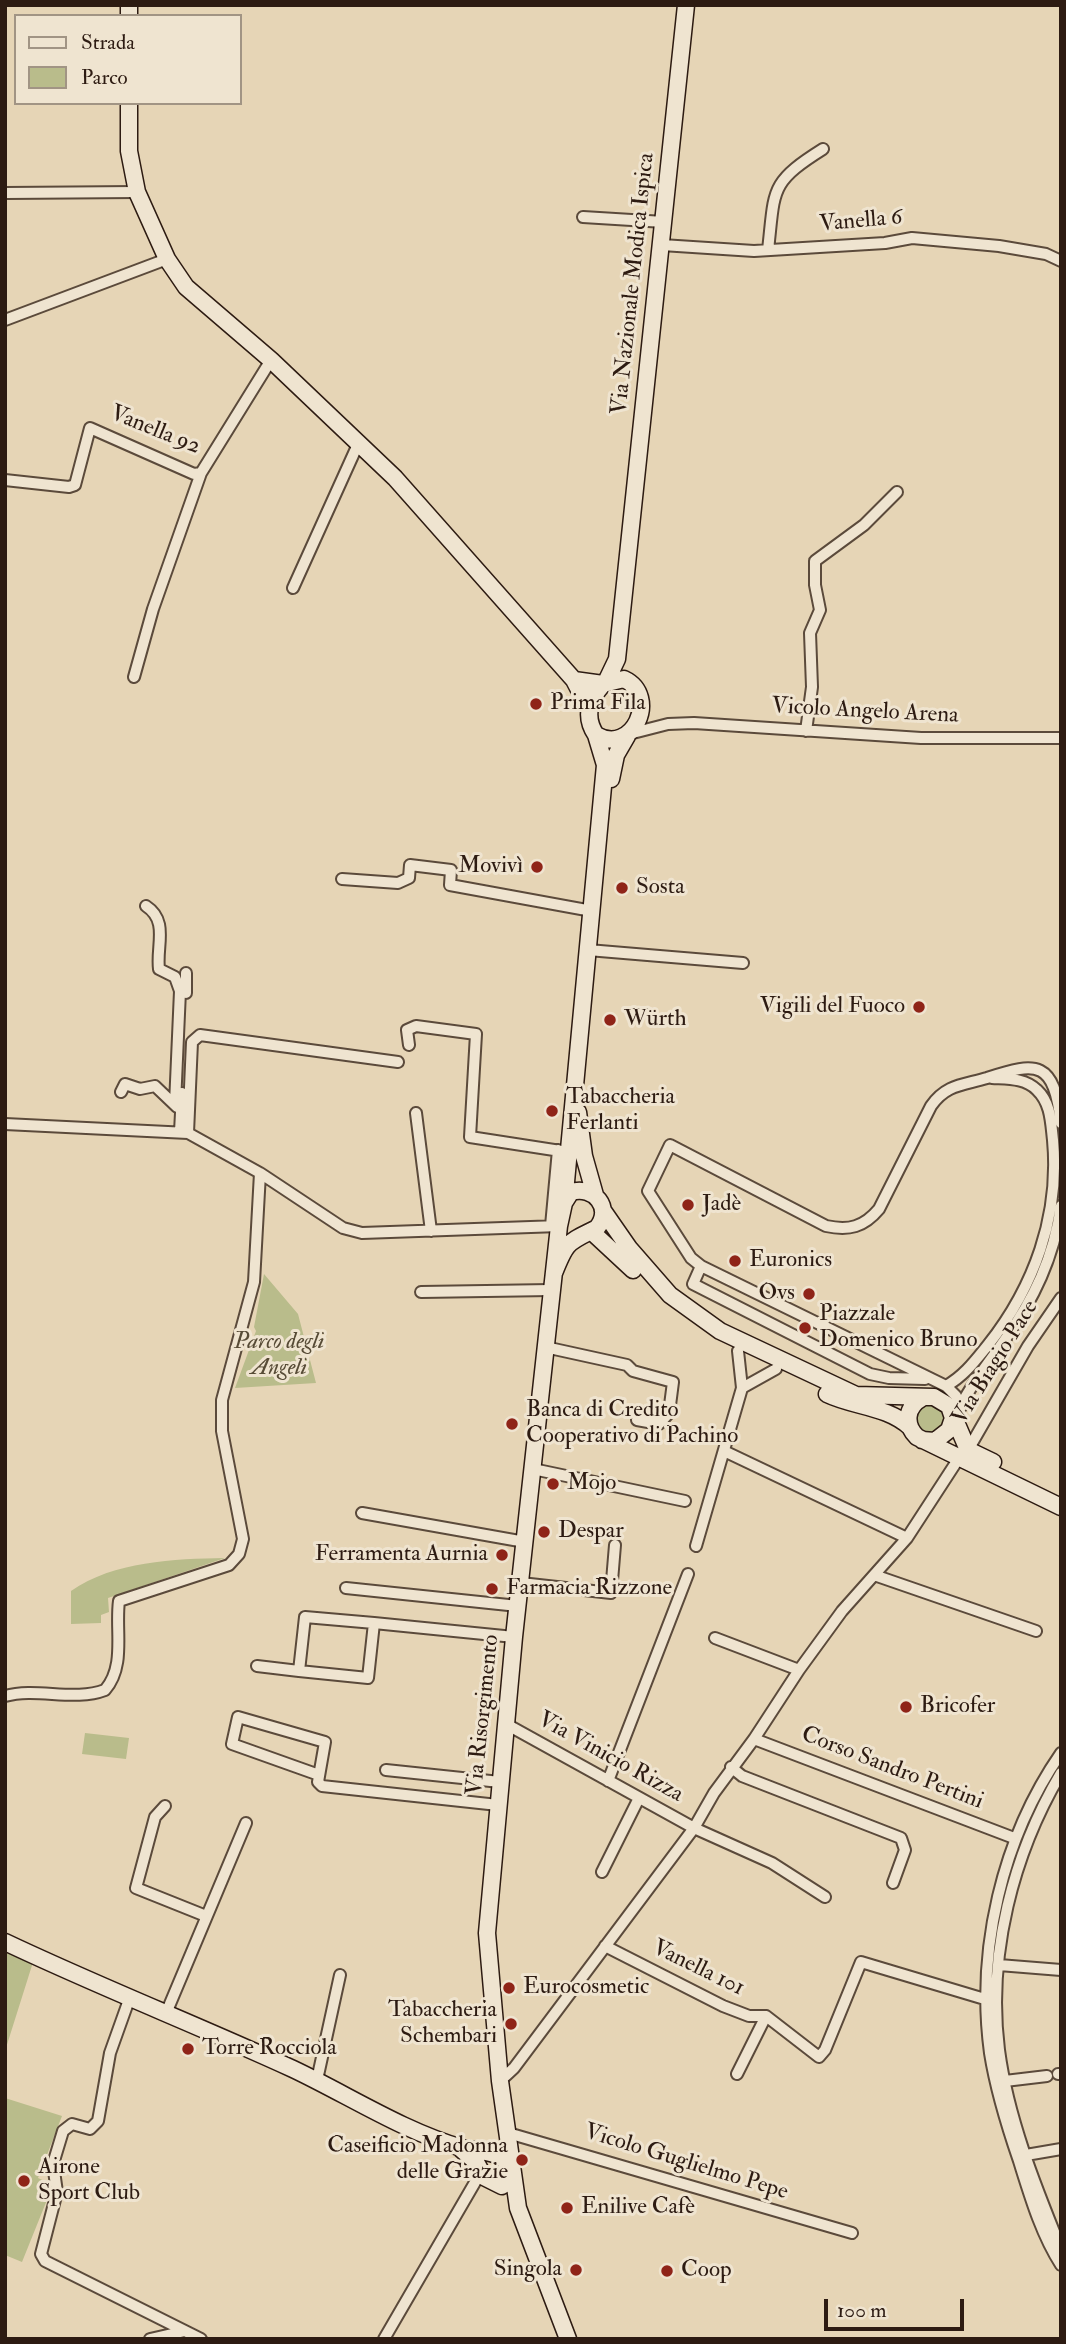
<!DOCTYPE html>
<html>
<head>
<meta charset="utf-8">
<style>
  body { margin:0 }
  #map { position:relative; width:1066px; height:2344px; overflow:hidden; background:#e6d5b6; font-family:"IM FELL Double Pica",serif }
  canvas { display:block }
  .frame { position:absolute; inset:0; border:7px solid #2d1b12; pointer-events:none }
  .legend { position:absolute; left:14px; top:14px; width:228px; height:91px; box-sizing:border-box; background:#efe4d0; border:2px solid #a19484; margin:0; padding:9px 12px; list-style:none; font-size:21px; color:#2d1b12 }
  .legend li { display:flex; align-items:center; gap:14px; height:35px }
  .legend b { width:35px; border:2px solid #a19484 }
  .scale { position:absolute; left:824px; top:2299px; width:140px; height:32px; box-sizing:border-box; border:4px solid #2d1b12; border-top:0; padding-left:9px; font-size:21px; line-height:24px; white-space:nowrap; color:#2d1b12; -webkit-text-stroke:5px #efe4d0; paint-order:stroke }
</style>
</head>
<body>
<div id="map">
<canvas width="1066" height="2344"></canvas>
<div class="frame"></div>
<ul class="legend">
<li><b style="height:9px;background:#efe4d0"></b>Strada</li>
<li><b style="height:19px;background:#b9bc8b"></b>Parco</li>
</ul>
<div class="scale">100 m</div>
</div>
<script>
const g = document.querySelector('canvas').getContext('2d');
g.lineJoin = 'round';
function fill(path, color) { g.fillStyle = color; g.fill(path, 'evenodd'); }
function strokePath(path, color, width, dash) { g.strokeStyle = color; g.lineWidth = width; g.lineCap = dash ? 'butt' : 'round'; g.setLineDash(dash || []); g.stroke(path); }
function write(font, color, halo, rows, align = 'center') {
  g.font = font + ' "IM FELL Double Pica",serif'; g.lineWidth = 6; g.setLineDash([]); g.textBaseline = 'middle'; g.strokeStyle = halo; g.fillStyle = color; for (const [text, x, y, turn = 0] of rows) {
    g.save(); g.translate(x, y); g.rotate((+turn || 0) * Math.PI / 180); g.textAlign = isNaN(turn) ? turn : align; if (halo) g.strokeText(text, 0, 0); g.fillText(text, 0, 0); g.restore();
  }
}
fill(new Path2D(`
  M264,1274L298,1314L316,1383L235,1388L256,1331L254,1327Z
  M915 1419a15 15 0 1 1 30 0a15 15 0 1 1-30 0Z
  M225,1558L108,1598L109,1612L101,1615V1623L71,1624V1591C114,1561 174,1559 225,1558Z
  M85,1733L129,1738L126,1759L82,1754Z
  M5,1945L34,1959L5,2051Z
  M5,2098L62,2116L38,2178L49,2183L47,2188L51,2190L22,2262L5,2255Z`), '#b9bc8b');
const street = new Path2D(`
  M5,193L137,192
  M583,217L664,222
  M662,245L754,251L885,243L912,238L999,246L1046,254L1061,261
  M768,250C775,189 769,183 823,149
  M5,320L167,259
  M5,480L69,487L75,485L90,428L194,474L201,473L271,360
  M293,588L359,442
  M134,677L153,609L201,473
  M806,731L812,687L810,633L820,610L815,585V561L864,525L897,492
  M629,734L668,724L694,723L921,738H1061
  M342,879L398,883L409,878L410,865L451,870L450,885L592,911
  M146,906C169,921 156,946 159,969L175,977L180,991L175,1104
  M588,950L743,963
  M186,993V973
  M409,1045L407,1030L416,1026L476,1034L470,1137L567,1152
  M121,1092L125,1084L140,1089L155,1086L177,1107
  M416,1113L431,1231
  M5,1124L188,1133L260,1173L343,1228L362,1233L559,1226
  M180,1132L182,1093
  M188,1133L192,1042L200,1035L398,1062
  M551,1226L558,1150
  M701,1266L693,1284L870,1374L889,1378L925,1379
  M421,1292L551,1290
  M545,1347L627,1365L633,1371L673,1382L669,1413L659,1424L637,1420
  M946,1386C964,1376 975,1361 988,1345C1034,1287 1060,1216 1053,1140C1051,1123 1051,1103 1037,1090C1025,1078 1008,1079 992,1078
  M742,1388L776,1369
  M961,1407L956,1396L946,1386L701,1266L691,1258L648,1191L670,1145L826,1226C849,1231 864,1227 879,1209L931,1106C946,1084 964,1085 987,1078C1038,1061 1054,1061 1061,1123
  M959,1409C971,1384 988,1364 1004,1341C1034,1299 1054,1257 1061,1206
  M968,1450L1028,1346L1061,1298
  M724,1451L907,1538
  M533,1469L685,1501
  M362,1513L525,1542
  M696,1546L742,1388L738,1351
  M874,1575L1036,1631
  M521,1583L611,1593L615,1545
  M346,1588L518,1606
  M374,1623L305,1617L299,1671L368,1678L374,1623L514,1637
  M715,1638L799,1670
  M257,1666L299,1671
  M5,1696C37,1687 74,1702 105,1690C126,1666 115,1630 119,1601L229,1565L239,1554L243,1539L222,1431V1400L254,1282L260,1173
  M506,1724L694,1828L772,1863L825,1897
  M754,1739L1014,1838
  M1061,1753C1002,1838 976,1950 990,2053C996,2091 1007,2126 1019,2161C1030,2196 1041,2234 1061,2265
  M731,1767L742,1776L901,1838L905,1850L893,1883
  M386,1770L500,1782
  M1061,1773C1013,1854 987,1955 999,2050C1008,2118 1035,2185 1061,2249
  M319,1775L232,1744L238,1717L325,1742L318,1782L322,1786L498,1805
  M608,1781L688,1574
  M165,1806L155,1817L136,1888L206,1916
  M602,1872L639,1798
  M605,1946L723,2006L749,2016H766L819,2057L825,2050L861,1962L988,2000
  M999,1965L1061,1970
  M130,1997L110,2053L98,2121L90,2129L72,2124L63,2131L53,2164L57,2192L41,2254L45,2261L201,2339
  M167,2011L246,1823
  M737,2074L766,2016
  M1058,2074H1061
  M317,2080L340,1975
  M500,2081L514,2068L694,1828L714,1793L754,1739L799,1670L842,1611L907,1538L959,1458
  M1005,2081L1047,2076
  M508,2133L852,2233
  M1026,2155L1061,2149
  M150,2339L185,2331
  M384,2339L481,2172`);
const secondary = new Path2D(`
  M129,16V5
  M129,103V151L137,192L167,259L186,287L271,360L395,478L574,680L589,709
  M574,680L603,684L624,679C660,696 633,756 596,735C584,717 589,700 603,684
  M606,682L617,659L686,5
  M611,779L616,755L627,736
  M578,1112L584,1156L595,1195
  M564,1203L605,765L596,735
  M604,1212L629,1248L670,1295L720,1331L856,1395L934,1397L949,1406L953,1418L949,1430L935,1441L922,1440
  M591,1231L633,1270
  M554,1273C567,1240 568,1243 597,1228C613,1208 594,1185 571,1192L564,1203L559,1226L514,1637L487,1933L500,2081L518,2208L568,2339
  M827,1394C854,1407 887,1406 910,1427
  M922,1398C906,1407 904,1424 917,1437L1061,1507
  M953,1415L968,1450L993,1462
  M5,1942C100,1987 197,2025 293,2069C348,2095 403,2131 462,2148C474,2151 514,2151 506,2172C504,2178 499,2180 494,2181
  M461,2149L476,2162L484,2177L502,2186`);
strokePath(street, '#5b4a3b', 14);
strokePath(secondary, '#2d1b12', 19);
strokePath(street, '#efe4d0', 10);
strokePath(secondary, '#efe4d0', 16);
for (const [x, y, r, color] of [
  [536,704,7,"#8f2418"],
  [537,867,7,"#8f2418"],
  [622,888,7,"#8f2418"],
  [919,1007,7,"#8f2418"],
  [610,1020,7,"#8f2418"],
  [552,1111,7,"#8f2418"],
  [688,1205,7,"#8f2418"],
  [735,1261,7,"#8f2418"],
  [809,1294,7,"#8f2418"],
  [805,1328,7,"#8f2418"],
  [512,1424,7,"#8f2418"],
  [553,1484,7,"#8f2418"],
  [544,1532,7,"#8f2418"],
  [502,1555,7,"#8f2418"],
  [492,1589,7,"#8f2418"],
  [906,1707,7,"#8f2418"],
  [509,1988,7,"#8f2418"],
  [511,2024,7,"#8f2418"],
  [188,2049,7,"#8f2418"],
  [522,2160,7,"#8f2418"],
  [24,2181,7,"#8f2418"],
  [567,2208,7,"#8f2418"],
  [576,2270,7,"#8f2418"],
  [667,2271,7,"#8f2418"]
]) { const dot = new Path2D(); dot.arc(x, y, r, 0, 2 * Math.PI); g.fillStyle = color; g.fill(dot); strokePath(dot, '#efe4d0', 2.5); }
write('23px', '#2d1b12', '#efe4d0', [
  ["Vanella 6",861,222,-5],
  ["Via Nazionale Modica Ispica",634,284,-84],
  ["Vanella 92",155,431,22],
  ["Vicolo Angelo Arena",865,712,3],
  ["Via Biagio Pace",996,1363,-58],
  ["Via Risorgimento",484,1715,-84],
  ["Via Vinicio Rizza",610,1758,29],
  ["Corso Sandro Pertini",892,1769,21],
  ["Vanella 101",698,1969,26],
  ["Vicolo Guglielmo Pepe",686,2163,17]
]);
write('23px', '#2d1b12', '#efe4d0', [
  ["Prima Fila",550,704],
  ["Movivì",523,867,"right"],
  ["Sosta",636,888],
  ["Vigili del Fuoco",905,1007,"right"],
  ["Würth",624,1020],
  ["Tabaccheria",566,1098],
  ["Ferlanti",566,1124],
  ["Jadè",702,1205],
  ["Euronics",749,1261],
  ["Ovs",795,1294,"right"],
  ["Piazzale",819,1315],
  ["Domenico Bruno",819,1341],
  ["Banca di Credito",526,1411],
  ["Cooperativo di Pachino",526,1437],
  ["Mojo",567,1484],
  ["Despar",558,1532],
  ["Ferramenta Aurnia",488,1555,"right"],
  ["Farmacia Rizzone",506,1589],
  ["Bricofer",920,1707],
  ["Eurocosmetic",523,1988],
  ["Tabaccheria",497,2011,"right"],
  ["Schembari",497,2037,"right"],
  ["Torre Rocciola",202,2049],
  ["Caseificio Madonna",508,2147,"right"],
  ["delle Grazie",508,2173,"right"],
  ["Airone",38,2168],
  ["Sport Club",38,2194],
  ["Enilive Cafè",581,2208],
  ["Singola",562,2270,"right"],
  ["Coop",681,2271]
], 'left');
write('italic 23px', '#574b36', '#efe4d0', [
  ["Parco degli",279,1343],
  ["Angeli",279,1369]
]);
</script>
</body>
</html>
